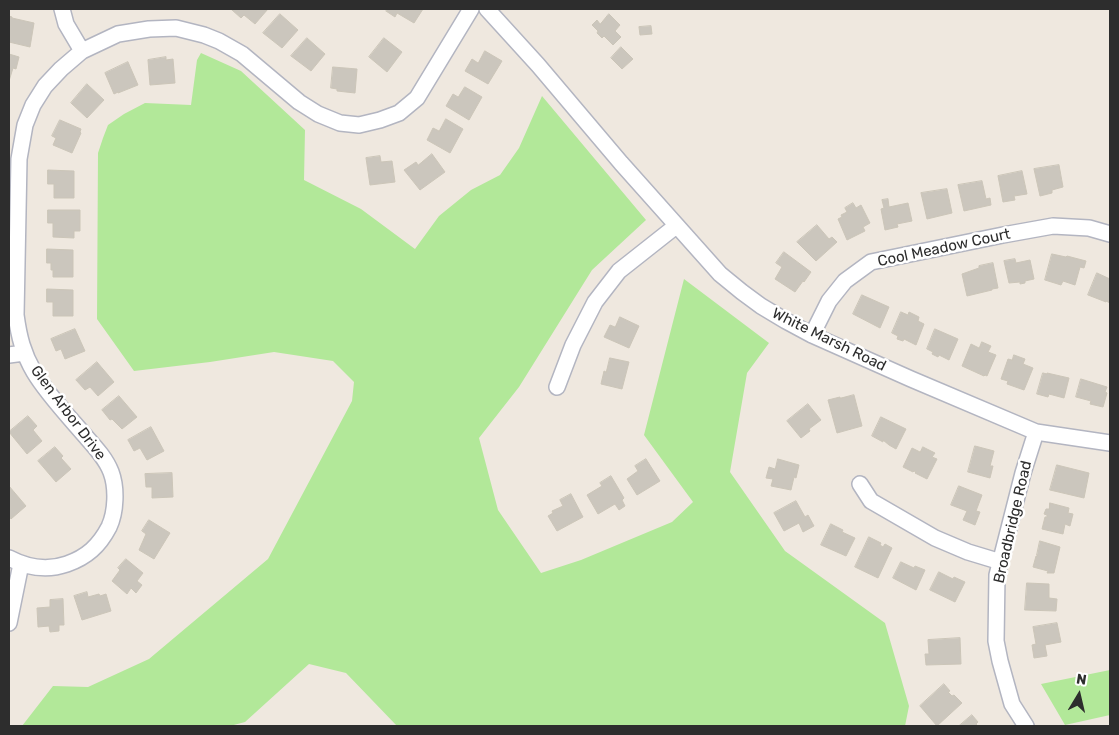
<!DOCTYPE html>
<html>
<head>
<meta charset="utf-8">
<style>
  body { margin:0 }
  #map { position:relative; width:1119px; height:735px; overflow:hidden; background:#efe8df; font-family:Rubik,sans-serif }
  canvas { display:block }
  .frame { position:absolute; inset:0; border:10px solid #2d2d2d; pointer-events:none }
  .north { position:absolute; left:1054px; top:670px; width:50px; height:50px; -webkit-text-stroke:4px #fff; paint-order:stroke; rotate:9deg; font-size:14px; font-weight:700; line-height:20px; text-align:center; color:#2d2d2d }
  .north::after { content:''; display:block; margin:auto; width:18px; height:22px; background:#2d2d2d; clip-path:polygon(50% 0,100% 100%,50% 72%,0 100%) }
</style>
</head>
<body>
<div id="map">
<canvas width="1119" height="735"></canvas>
<div class="frame"></div>
<div class="north">N</div>
</div>
<script>
const g = document.querySelector('canvas').getContext('2d');
g.lineJoin = 'round';
function fill(path, color) { g.fillStyle = color; g.fill(path, 'evenodd'); }
function strokePath(path, color, width, dash) { g.strokeStyle = color; g.lineWidth = width; g.lineCap = dash ? 'butt' : 'round'; g.setLineDash(dash || []); g.stroke(path); }
function write(font, color, halo, rows, align = 'center') {
  g.font = font + ' Rubik,sans-serif'; g.lineWidth = 5; g.setLineDash([]); g.textBaseline = 'middle'; g.strokeStyle = halo; g.fillStyle = color; for (const [text, x, y, turn = 0] of rows) {
    g.save(); g.translate(x, y); g.rotate((+turn || 0) * Math.PI / 180); g.textAlign = isNaN(turn) ? turn : align; if (halo) g.strokeText(text, 0, 0); g.fillText(text, 0, 0); g.restore();
  }
}
fill(new Path2D(`
  M201,53L241,71L305,130L304,180L361,209L415,249L439,216L471,190L500,175L519,148L542,96L646,220L592,270L519,387L479,438L498,510L541,573L581,560L672,522L693,502L644,435L684,279L769,343L747,373L730,472L785,551L885,623L909,706L905,726H397L346,673L309,664L245,722L230,726H22L53,686L88,687L149,659L268,559L352,401L354,382L333,361L274,352L210,362L134,371L97,319L98,153L103,138L108,125L124,114L145,103L191,105L197,60Z
  M1110,670V715L1065,725L1041,684Z`), '#b2e899');
const building = new Path2D(`
  M234,9H268L255,24L244,15L241,18L232,10Z
  M388,9H423L414,23L397,13L395,17L386,11Z
  M280,14L298,30L282,48L263,33Z
  M609,14L620,25L615,31L621,37L613,45L604,36L602,38L597,33L598,31L592,25L597,20L600,24Z
  M9,16L12,17V18L34,23L30,47L9,42Z
  M651,26L652,34L640,35L639,27Z
  M307,38L325,54L311,71L291,56Z
  M384,38L402,52L387,72L369,57Z
  M621,47L633,59L622,69L611,58Z
  M485,51L502,61L488,84L465,71L472,59L478,63Z
  M9,54L19,57L16,69L13,68L9,81Z
  M166,57V60L173,59L175,83L150,85L148,60Z
  M128,62L138,85L118,93V92L114,94L105,73Z
  M333,67L357,69L355,93L337,91V89L331,88Z
  M87,84L104,100L87,118L71,103Z
  M465,87L482,97L469,120L446,106L453,94L458,97Z
  M446,119L463,129L450,153L427,140L433,128L439,131Z
  M60,120L81,129L80,132L81,133L72,153L53,145L56,138L52,136Z
  M432,154L445,172L420,190L404,170L416,162L418,165Z
  M380,156L381,162L392,161L395,182L370,185L366,158Z
  M1059,165L1063,187L1052,190V193L1040,196L1034,169Z
  M48,170L74,171V198H54V184H48Z
  M1022,171L1027,194L1014,196L1015,200L1003,202L998,176Z
  M982,181L986,199L990,198L991,205L964,211L958,185Z
  M947,189L952,213L927,219L921,193Z
  M888,199L889,207L908,203L912,221L897,224L898,227L885,230L881,209L884,208L882,200Z
  M853,203L856,208L861,205L870,223L863,227L865,231L847,240L838,219L842,217L841,215L847,212L845,208Z
  M48,210H80V231H74V238L53,237V223H48Z
  M817,225L829,239L832,237L837,242L816,261L797,242Z
  M47,249L73,250V277H53V270H51V263H47Z
  M784,252L811,272L804,282L803,281L795,292L775,279L782,267L776,263Z
  M1052,254L1066,257L1067,256L1086,261L1084,268L1080,267L1075,285L1063,281L1061,285L1045,280Z
  M1015,259L1016,263L1030,260L1034,279L1025,281V283L1020,284V282L1009,283L1004,261Z
  M993,263L998,288L992,289V290L967,296L962,274L979,268V266Z
  M1097,273L1110,279V303L1106,301V302L1088,295Z
  M47,289L73,290V316H53V302H47Z
  M862,295L889,307L880,328L853,314Z
  M901,312L908,315L909,312L919,317L918,321L924,324L916,345L904,339L903,341L897,339L898,336L892,333Z
  M620,317L639,326L629,348L604,337L610,325L615,327Z
  M75,329L85,351L65,359L61,349L56,351L51,339Z
  M935,329L958,339L949,360L939,355L938,357L932,354L933,352L927,349Z
  M982,342L991,346L988,352L996,355L987,376L985,375L984,376L962,366L971,344L979,348Z
  M1014,355L1025,359L1023,364L1033,368L1024,390L1007,384L1008,381L1001,379L1008,359L1012,360Z
  M610,358L629,362L622,389L601,384L604,371L606,372Z
  M97,362L114,382L98,396L90,387L85,390L76,380Z
  M1043,373L1047,374V373L1069,378L1064,398L1049,394L1048,397L1037,394Z
  M1081,379L1107,387L1105,392L1107,393L1103,407L1090,404L1091,401L1076,397Z
  M854,395L862,426L837,433L828,400L840,397V398Z
  M119,396L137,417L122,429L112,419L110,420L102,410Z
  M808,404L821,420L809,429L810,431L801,438L787,421Z
  M28,416L37,426L33,430L42,441L27,454L9,432Z
  M881,417L906,429L896,449L889,445L883,440V442L872,436Z
  M151,427L164,451L147,460L140,448L134,451L128,440Z
  M975,446L994,451L990,466H993L990,478L968,472Z
  M55,447L63,456L61,458L71,469L56,482L38,461Z
  M923,447L935,453L932,457L937,459L927,479L915,473L916,472L914,471L913,472L903,467L912,448L920,452Z
  M646,459L660,481L637,495L627,479L638,471L635,466Z
  M778,459L799,465L796,478L794,477L791,490L771,486L773,479L766,478L769,467L775,469Z
  M1057,465L1089,473L1084,498L1050,490Z
  M172,473L173,497L152,498V487H146L145,474Z
  M611,476L624,498L622,500L625,506L619,510L615,504L598,514L587,495L602,486L600,483Z
  M9,486L26,506L11,519L9,516Z
  M959,486L982,495L976,511L980,512L975,525L963,520L967,511L951,505Z
  M571,494L583,517L557,531L548,516L553,513L552,511L563,506L560,500Z
  M796,501L805,517L808,515L814,526L803,532L799,523L784,531L774,513Z
  M1050,503L1069,508L1068,513L1073,514L1070,526L1065,524L1063,534L1042,529L1045,517H1047V515L1044,514L1046,509H1049Z
  M149,520L170,533L154,559L139,550L146,534L142,531Z
  M831,524L843,530L842,532L855,538L846,556L821,545Z
  M869,537L881,543L880,545L883,547L885,544L892,548L878,578L855,567Z
  M1040,541L1060,547L1054,573H1047L1048,571L1033,567L1036,556H1037L1038,555H1037Z
  M126,559L143,573L137,581L142,585L136,593L131,588L127,594L112,581L120,570L118,568Z
  M901,562L914,568L915,566L925,570L916,590L893,578Z
  M939,572L953,579L954,577L965,582L955,602L930,590Z
  M1027,583L1049,584V598L1057,599L1056,611L1025,610Z
  M87,592L88,597L99,594L100,596L106,594L111,611L82,620L74,596Z
  M63,599L64,625H59V631L50,632L49,626L38,627L37,608L50,607V600Z
  M1057,623L1061,642L1045,645L1047,656L1034,658L1032,645L1036,644L1033,627Z
  M960,638L961,664L926,665L925,654H929L928,640Z
  M944,684L950,691L948,692L952,696L954,695L962,703L937,726L920,706Z
  M972,715L978,722L976,724L978,726H959Z`);
fill(building, '#cbc6bd');
strokePath(building, '#cbc5b8', 1);
const street = new Path2D(`
  M62,9L66,24L82,51
  M487,9L538,65L621,163L720,274L742,292L761,306L786,321L812,335L911,379L1036,432L1110,443
  M812,335L829,301L845,281L871,262L1003,235L1053,226L1089,228L1110,234
  M9,355L24,353
  M557,387L573,345L595,302L619,271L676,226
  M860,484L871,501L935,538L968,552L1001,562
  M9,558C28,568 47,571 67,564C87,557 99,546 109,527C116,512 117,488 111,472C106,459 96,448 87,438C70,418 47,394 34,372C23,353 19,337 16,315L19,159L25,125L33,105L45,86L61,69L82,51L118,34L149,29L176,28L204,35L219,41L242,54L299,102L318,114L340,123L359,125L380,120L399,113L417,98L471,9
  M9,623L21,564
  M1026,726L1012,704L1000,661L996,641L997,575L1023,473L1036,432`);
strokePath(street, '#b3b5c1', 18);
strokePath(street, '#fff', 15);
write('15px', '#2d2d2d', '#fff', [
  ["Cool Meadow Court",944,248,-12],
  ["White Marsh Road",829,340,26],
  ["Glen Arbor Drive",68,413,53],
  ["Broadbridge Road",1013,522,-77]
]);
</script>
</body>
</html>
